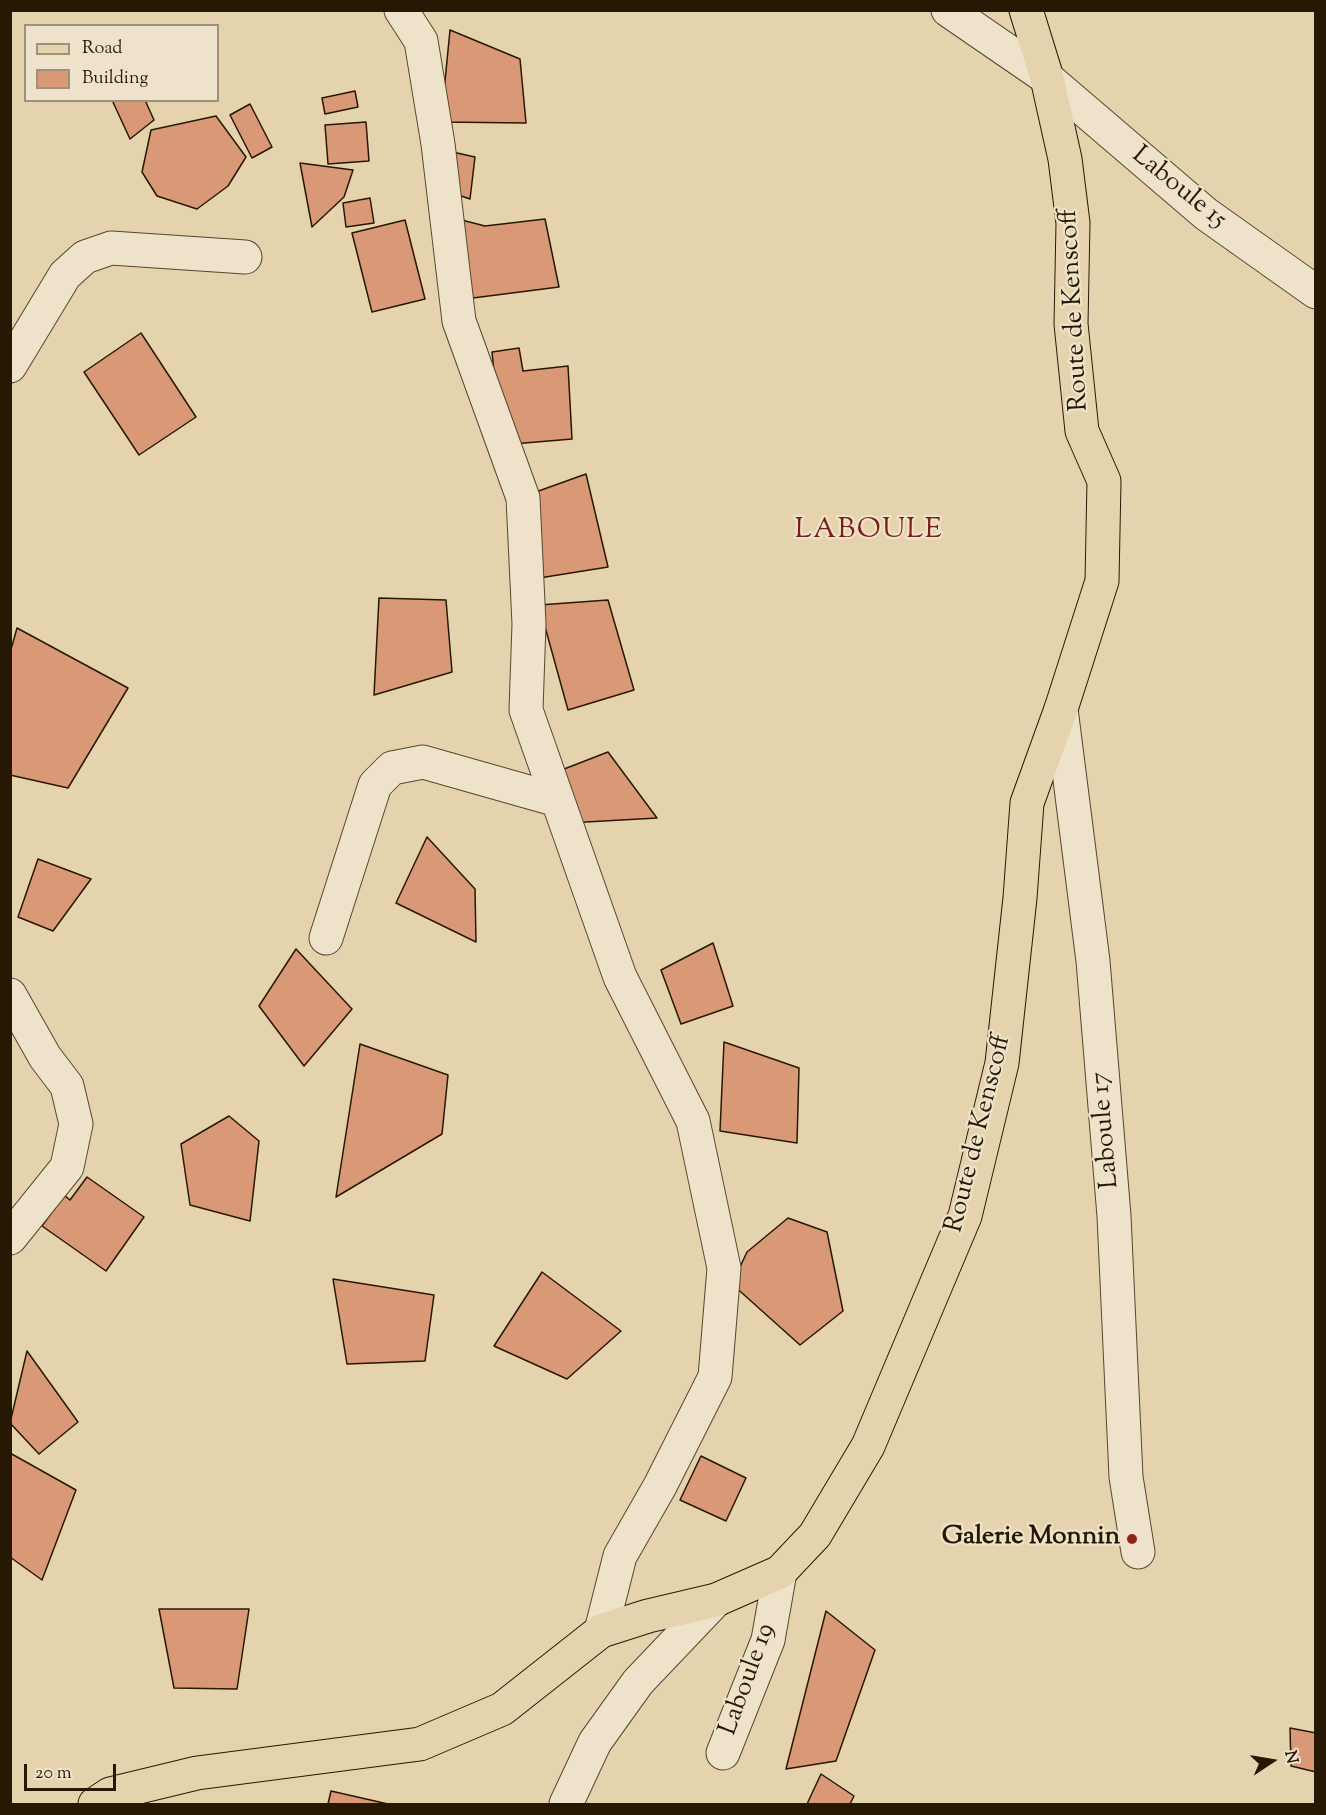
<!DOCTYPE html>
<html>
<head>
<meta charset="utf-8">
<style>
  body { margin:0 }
  #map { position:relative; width:1326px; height:1815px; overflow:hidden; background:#e5d3ad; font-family:"Sorts Mill Goudy",serif }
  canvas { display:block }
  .frame { position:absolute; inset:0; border:12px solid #271804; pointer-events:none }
  .legend { position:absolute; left:24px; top:24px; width:195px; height:78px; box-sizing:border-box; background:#eee2ca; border:2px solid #9e917b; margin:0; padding:8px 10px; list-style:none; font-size:18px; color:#271804 }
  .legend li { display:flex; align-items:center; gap:12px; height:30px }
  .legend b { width:30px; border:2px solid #9e917b }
  .north { position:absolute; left:1242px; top:1731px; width:60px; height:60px; -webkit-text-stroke:4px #eee2ca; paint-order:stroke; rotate:78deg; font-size:16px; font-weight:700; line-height:24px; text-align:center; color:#271804 }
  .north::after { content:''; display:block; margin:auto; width:21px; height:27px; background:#271804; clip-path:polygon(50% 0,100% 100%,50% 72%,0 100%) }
  .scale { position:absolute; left:24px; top:1764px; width:92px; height:27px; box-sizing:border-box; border:3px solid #271804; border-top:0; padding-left:8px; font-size:18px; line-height:21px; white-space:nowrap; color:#271804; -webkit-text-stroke:4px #eee2ca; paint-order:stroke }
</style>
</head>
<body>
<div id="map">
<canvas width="1326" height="1815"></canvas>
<div class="frame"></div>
<ul class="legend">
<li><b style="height:8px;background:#e5d3ad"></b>Road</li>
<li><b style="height:16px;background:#da9976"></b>Building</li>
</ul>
<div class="north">N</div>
<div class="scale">20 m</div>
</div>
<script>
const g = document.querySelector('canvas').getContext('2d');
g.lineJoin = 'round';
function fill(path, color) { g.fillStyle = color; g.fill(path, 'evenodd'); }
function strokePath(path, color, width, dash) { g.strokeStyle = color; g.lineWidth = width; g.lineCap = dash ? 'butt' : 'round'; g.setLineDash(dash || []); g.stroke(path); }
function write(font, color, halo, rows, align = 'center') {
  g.font = font + ' "Sorts Mill Goudy",serif'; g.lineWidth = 4.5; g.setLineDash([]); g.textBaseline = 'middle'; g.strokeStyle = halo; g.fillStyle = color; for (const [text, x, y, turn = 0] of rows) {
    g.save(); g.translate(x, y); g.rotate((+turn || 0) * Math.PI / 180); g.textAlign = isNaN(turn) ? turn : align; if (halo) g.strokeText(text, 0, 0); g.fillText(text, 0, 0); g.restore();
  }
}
const building = new Path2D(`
  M450,30L520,59L526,123L441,122Z
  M355,91L358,107L325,114L322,98Z
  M112,100H145L154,120L130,139Z
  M250,104L272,147L252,158L230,115Z
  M216,116L246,157L228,186L197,209L157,196L142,172L151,130Z
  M366,122L369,161L328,164L325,125Z
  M439,149L475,157L470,199L432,186Z
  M300,163L353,170L344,197L312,227Z
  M370,198L374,223L346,227L343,203Z
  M450,217L485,226L545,219L559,287L465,299Z
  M405,220L425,299L372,312L352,233Z
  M141,333L196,417L139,455L84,372Z
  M519,348L523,371L568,366L572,439L501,445L492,352Z
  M586,474L608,567L533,579L519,498Z
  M379,598L446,600L452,672L374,695Z
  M608,600L634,690L568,710L539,605Z
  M17,628L128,688L68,788L10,775V653Z
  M608,752L657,818L568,823L559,771Z
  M427,837L475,889L476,942L396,903Z
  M38,859L91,879L53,931L18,917Z
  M713,943L733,1006L681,1024L661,970Z
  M296,949L352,1009L304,1066L259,1006Z
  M724,1042L799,1068L797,1143L720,1131Z
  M360,1044L448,1075L442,1134L336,1197Z
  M229,1116L259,1141L250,1221L190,1205L181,1144Z
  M87,1177L144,1217L106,1271L42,1226L64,1195L70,1200Z
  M788,1218L827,1232L843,1311L800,1345L732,1284L747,1252Z
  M542,1272L621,1331L567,1379L494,1346Z
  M333,1279L434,1295L425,1361L347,1364Z
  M27,1351L78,1422L39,1454L10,1423Z
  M10,1453L76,1490L42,1580L10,1557Z
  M701,1456L746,1478L726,1521L680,1500Z
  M159,1609H249L237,1689L174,1688Z
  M826,1611L875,1650L836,1761L786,1769Z
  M1290,1728L1316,1733V1772L1291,1766Z
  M821,1774L854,1796L850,1804H807Z
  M331,1791L388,1804H328Z`);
fill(building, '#da9976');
strokePath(building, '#271804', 1.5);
const minor = new Path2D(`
  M401,10L421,41L438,144L459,321L523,498L529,624L526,710L620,977L693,1121L724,1268L715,1377L660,1486L620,1556L601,1631
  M948,10L1047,78L1206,214L1316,292
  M10,366L65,275L85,257L111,248L245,257
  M1061,709L1093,961L1114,1216L1126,1477L1138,1552
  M326,938L375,785L392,768L423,762L557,800
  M10,995L45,1057L67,1086L76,1124L67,1167L10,1238
  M723,1753L768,1640L780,1572
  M566,1804L595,1742L638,1682L716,1600`);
const major = new Path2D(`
  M95,1804L110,1794L197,1773L420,1744L502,1709L601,1631L648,1616L716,1600L780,1572L815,1535L868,1446L965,1216L1002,1063L1020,898L1027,803L1061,709L1102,581L1104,481L1082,431L1071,324L1073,223L1065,159L1047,78L1026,10`);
strokePath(minor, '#56472e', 35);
strokePath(major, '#271804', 35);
strokePath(minor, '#eee2ca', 33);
strokePath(major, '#e5d3ad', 33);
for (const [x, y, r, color] of [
  [1132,1539,6,"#8f2418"]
]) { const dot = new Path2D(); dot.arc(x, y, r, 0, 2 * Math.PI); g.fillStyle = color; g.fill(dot); strokePath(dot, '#eee2ca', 2); }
write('26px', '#271804', '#eee2ca', [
  ["Laboule 15",1178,189,39],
  ["Route de Kenscoff",1076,310,-93],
  ["Laboule 17",1107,1130,-95],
  ["Route de Kenscoff",980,1134,-76],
  ["Laboule 19",749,1680,-70]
]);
write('bold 26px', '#271804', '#eee2ca', [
  ["Galerie Monnin",1120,1539]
], 'right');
g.letterSpacing = '1.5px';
write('28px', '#7a1f14', '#eee2ca', [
  ["LABOULE",869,532]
]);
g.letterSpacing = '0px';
</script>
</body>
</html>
